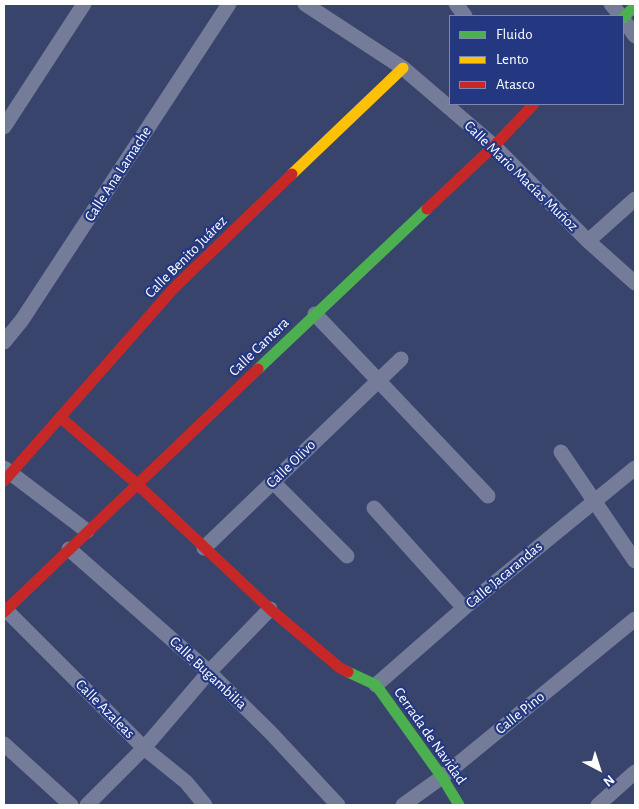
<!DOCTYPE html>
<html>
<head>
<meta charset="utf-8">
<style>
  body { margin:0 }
  #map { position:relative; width:639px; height:809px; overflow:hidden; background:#39446c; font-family:"Alegreya Sans",sans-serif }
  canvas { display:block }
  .frame { position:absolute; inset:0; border:5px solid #fff; pointer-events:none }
  .legend { position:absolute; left:449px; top:15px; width:175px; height:90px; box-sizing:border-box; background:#243881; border:1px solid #7c88b3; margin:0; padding:6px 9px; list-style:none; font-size:15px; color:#fff }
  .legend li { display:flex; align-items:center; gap:10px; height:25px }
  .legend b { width:25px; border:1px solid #7c88b3 }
  .north { position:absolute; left:574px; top:744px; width:50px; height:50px; -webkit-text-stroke:4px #243881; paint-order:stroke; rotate:140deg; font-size:14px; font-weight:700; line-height:20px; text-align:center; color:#fff }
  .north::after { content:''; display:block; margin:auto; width:18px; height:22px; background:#fff; clip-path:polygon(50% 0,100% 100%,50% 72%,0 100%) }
</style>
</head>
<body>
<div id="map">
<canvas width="639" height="809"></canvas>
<div class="frame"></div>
<ul class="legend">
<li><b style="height:6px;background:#4caf50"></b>Fluido</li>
<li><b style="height:6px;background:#ffc107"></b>Lento</li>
<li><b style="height:6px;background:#c62828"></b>Atasco</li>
</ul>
<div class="north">N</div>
</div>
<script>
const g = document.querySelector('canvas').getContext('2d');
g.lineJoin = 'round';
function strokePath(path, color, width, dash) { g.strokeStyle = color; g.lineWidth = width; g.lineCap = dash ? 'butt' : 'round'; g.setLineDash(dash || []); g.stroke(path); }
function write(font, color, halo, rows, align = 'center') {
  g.font = font + ' "Alegreya Sans",sans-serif'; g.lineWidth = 4.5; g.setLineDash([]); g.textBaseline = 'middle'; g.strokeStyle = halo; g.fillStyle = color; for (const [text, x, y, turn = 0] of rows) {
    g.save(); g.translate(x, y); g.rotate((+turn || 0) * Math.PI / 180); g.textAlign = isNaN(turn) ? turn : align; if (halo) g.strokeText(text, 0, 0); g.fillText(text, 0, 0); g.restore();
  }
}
strokePath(new Path2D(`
  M305,4L403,68L494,146L588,241L635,283
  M456,4L465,16
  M611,4L621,16
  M623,19L635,36
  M4,127L84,4
  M588,241L635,199
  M315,314L488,496
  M4,342L22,320L229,4
  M561,452L635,561
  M4,468L87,531
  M273,482L347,556
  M374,508L464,608
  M204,548L401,359
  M69,549L209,672L271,733L338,805
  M6,610L144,748L186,782L205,805
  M376,685L464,608L635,468
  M4,744L71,805
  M87,805L144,748L209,672L270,609
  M403,805L442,777L635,619
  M598,805L635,772`), '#747c9a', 15);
strokePath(new Path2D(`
  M623,18L635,6
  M258,369L427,209
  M348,672L376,685L442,777L459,805`), '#4caf50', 11);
strokePath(new Path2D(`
  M292,174L403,68`), '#ffc107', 11);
strokePath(new Path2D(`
  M427,209L494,146L534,104
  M60,417L137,484L270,609L340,668L348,672
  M4,481L174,288L292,174
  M4,612L258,369`), '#c62828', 11);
write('15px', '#fff', '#243881', [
  ["Calle Ana Lamache",118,174,-57],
  ["Calle Mario Macías Muñoz",521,176,44],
  ["Calle Benito Juárez",186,257,-45],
  ["Calle Cantera",259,347,-44],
  ["Calle Olivo",291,464,-44],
  ["Calle Jacarandas",504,575,-40],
  ["Calle Bugambilia",208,673,43],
  ["Calle Azaleas",105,709,45],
  ["Calle Pino",520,713,-39],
  ["Cerrada de Navidad",430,736,55]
]);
</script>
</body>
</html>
